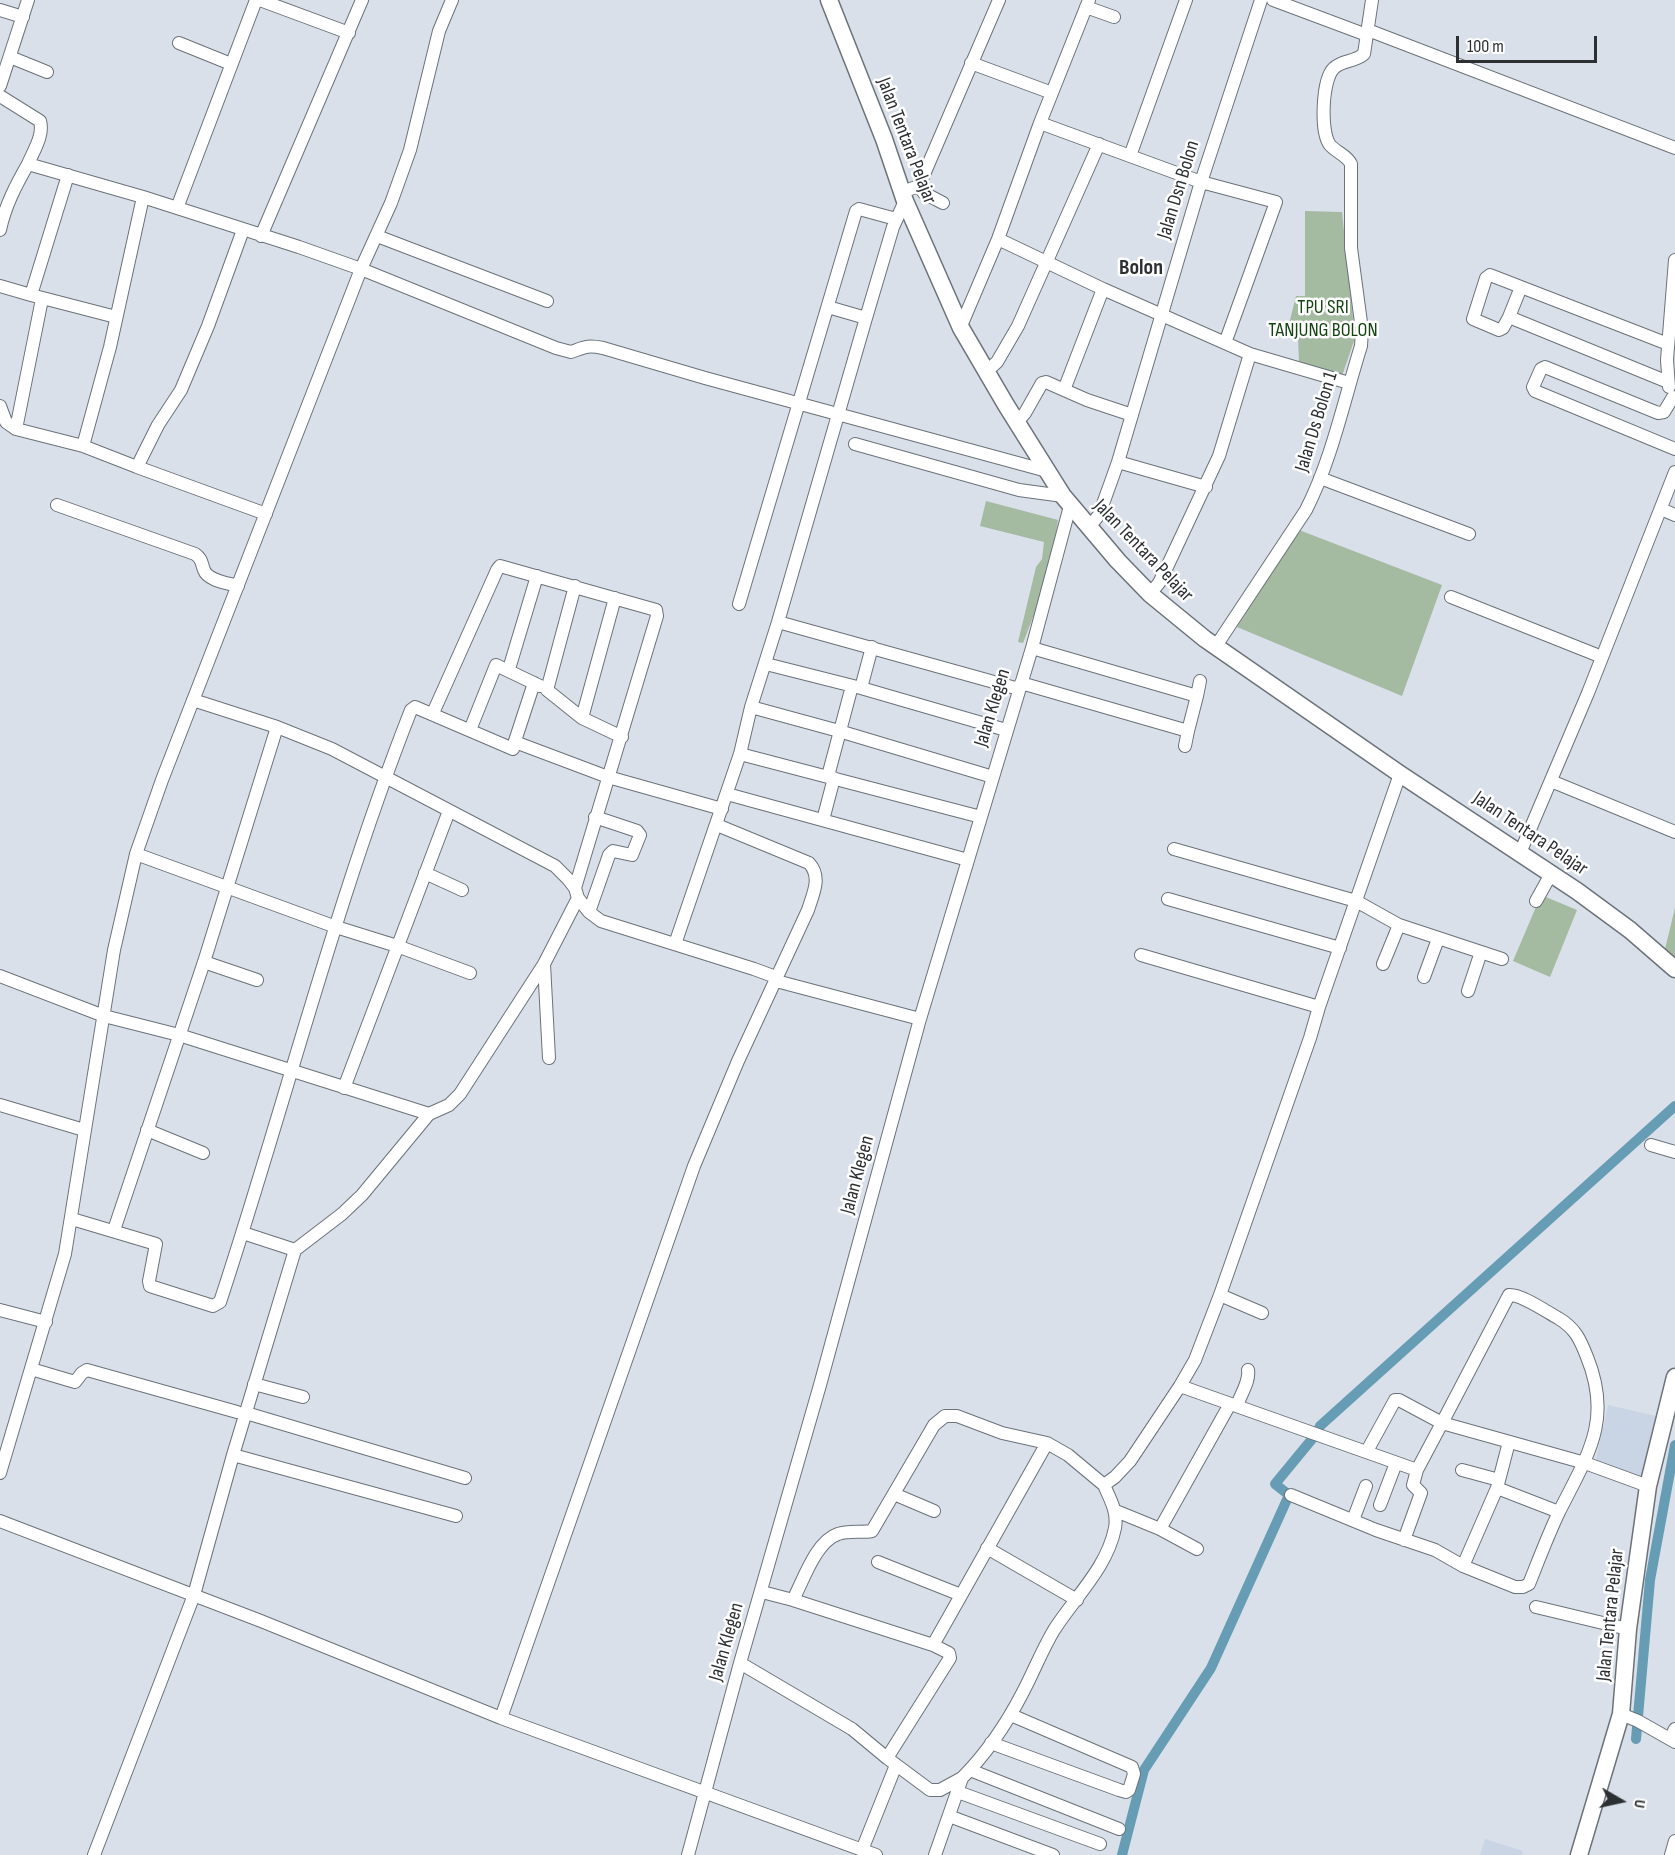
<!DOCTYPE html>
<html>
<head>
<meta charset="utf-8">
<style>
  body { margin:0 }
  #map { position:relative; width:1675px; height:1855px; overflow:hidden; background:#d9e0e9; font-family:"Sofia Sans Condensed",sans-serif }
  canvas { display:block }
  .north { position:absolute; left:1591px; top:1771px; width:60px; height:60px; -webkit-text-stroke:4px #fff; paint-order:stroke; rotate:99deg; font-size:16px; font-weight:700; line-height:24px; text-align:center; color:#2d3033 }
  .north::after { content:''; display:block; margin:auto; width:21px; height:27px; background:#2d3033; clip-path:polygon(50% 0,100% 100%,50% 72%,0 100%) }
  .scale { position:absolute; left:1456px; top:36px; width:141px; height:27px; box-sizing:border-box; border:3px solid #2d3033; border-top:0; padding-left:8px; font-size:18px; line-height:21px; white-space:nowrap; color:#2d3033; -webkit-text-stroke:4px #fff; paint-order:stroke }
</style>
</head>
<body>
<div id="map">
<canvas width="1675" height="1855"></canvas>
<div class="north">U</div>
<div class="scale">100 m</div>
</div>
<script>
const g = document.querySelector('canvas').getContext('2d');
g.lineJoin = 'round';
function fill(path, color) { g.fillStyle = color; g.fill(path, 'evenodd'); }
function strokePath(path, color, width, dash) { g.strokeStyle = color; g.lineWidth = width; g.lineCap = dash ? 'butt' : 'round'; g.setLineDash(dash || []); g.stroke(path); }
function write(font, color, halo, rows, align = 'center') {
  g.font = font + ' "Sofia Sans Condensed",sans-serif'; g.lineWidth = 5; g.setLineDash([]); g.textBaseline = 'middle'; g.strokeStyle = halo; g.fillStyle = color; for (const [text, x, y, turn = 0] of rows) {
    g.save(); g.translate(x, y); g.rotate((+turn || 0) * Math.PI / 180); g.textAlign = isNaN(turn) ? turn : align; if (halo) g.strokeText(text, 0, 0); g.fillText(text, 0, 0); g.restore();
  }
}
fill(new Path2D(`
  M1608,1405L1656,1416L1641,1480L1595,1464Z
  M1485,1839L1523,1851L1522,1855H1480Z`), '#c9d5e4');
fill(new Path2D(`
  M1305,211L1342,212L1355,338L1342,376L1299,364L1298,337H1292L1290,320L1296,296H1305Z
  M986,501L1058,520L1052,560L1039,611L1033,617L1023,643L1018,642L1036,567L1042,559L1044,542L980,526Z
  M1299,530L1442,585L1402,696L1237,627Z
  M1541,895L1577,910L1550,977L1513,961Z
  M1675,908V957L1665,949Z`), '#a4baa1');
strokePath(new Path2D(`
  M1636,1739L1650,1580L1675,1445
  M1122,1855L1144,1770L1211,1668L1289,1495L1275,1484L1317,1433L1320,1426L1675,1106`), '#679db4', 10);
const minor = new Path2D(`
  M260,0L349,33
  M1273,0L1364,34L1373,32L1675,148
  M1086,7L1114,17
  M0,10L23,17
  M179,43L231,64
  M10,57L47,72
  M971,63L1052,93
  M0,86L28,0
  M0,96L40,121C44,135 34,150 28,164
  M1040,123L1201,182L1276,202L1225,343
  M1130,156L1186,0
  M68,175L31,295L116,317
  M919,186L924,193L943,203
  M902,192L919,186L999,0
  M177,208L256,0
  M0,230C5,206 16,185 28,164L143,197L299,247L361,269L556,348L571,352C585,347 587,345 603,348L705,378L1047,471
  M261,236L362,0
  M377,236L547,301
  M998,239L1103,289L1250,354L1349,383
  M0,286L31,295
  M1521,287L1509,317L1668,382
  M828,307L866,318
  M1509,317L1503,328L1499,330L1473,319L1486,278L1490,275L1668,344
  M961,326L998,239L1040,123L1089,0
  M987,371L997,362L1018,326L1099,144
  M1669,387L1667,360L1675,260
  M1064,390L1103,289
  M1673,397L1664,412L1658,413L1545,367L1541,369L1533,387L1535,391L1675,449
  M0,406L6,422L16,429L83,446L137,467L158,425L181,390L208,326L243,230
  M1017,422L1025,413L1042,383L1046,382L1087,400L1132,415
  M16,429L42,299
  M855,444L1019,490L1063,496
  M83,446L110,347L143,197
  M1118,462L1206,487
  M137,467L266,514
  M1320,478L1469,534
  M57,505L195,554C202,559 201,562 204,570C208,581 228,583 238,586
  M1661,509L1675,515
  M1089,527L1099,515L1118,462L1201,182L1261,0
  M575,586L547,690L582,718L615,598
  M1150,594L1159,583L1167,567L1219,456L1250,354
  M1451,597L1602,657
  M739,604L856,211L859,209L896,219
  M778,622L1019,689
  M1216,646L1306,510C1332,459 1344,400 1361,346L1362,330L1351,248V164C1347,155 1337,153 1330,145C1320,132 1322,79 1334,68C1342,60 1355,62 1364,54L1372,0
  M766,664L861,688L1006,730
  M509,669L537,576
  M1021,683L1188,731L1197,696L1032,648
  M861,688L872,647
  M1197,696L1200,681
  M193,700L277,727L332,749L555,866L568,879L575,888L578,898L589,912L601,921L754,969L773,976L780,982L920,1019
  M751,707L839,731L993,777
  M433,713L497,570L500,566L656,610L657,616L575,888
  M582,718L622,737
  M470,730L496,665L540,686
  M515,742L608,777L722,809
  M1185,746L1188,731
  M513,747L534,683
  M740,754L981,817
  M828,776L852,686
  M1551,781L1675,832
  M727,794L968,860
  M823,820L834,778
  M1174,849L1356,901L1399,925L1502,959
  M1520,853L1588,693L1675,472
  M136,854L336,927L397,946L470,973
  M425,873L462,890
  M1168,899L1340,948
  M1536,901L1551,874
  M589,912L609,855L613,851L632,855L640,835L637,831L595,817
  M675,944L740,754L751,707L778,622L866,318L893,227L905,201
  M1141,955L1319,1007
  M204,962L257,980
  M544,964L549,1058
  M1383,964L1399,925
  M0,976L104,1016L179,1035L429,1114
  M1424,977L1438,939
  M1468,991L1481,952
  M344,1088L449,811
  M0,1105L84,1130
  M147,1130L203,1153
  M1651,1145L1675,1152
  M72,1219L156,1244L149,1281L150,1286L213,1306L220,1302C285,1105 335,903 411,710L415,707L513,749
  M114,1230L204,962L277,727
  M295,1250L342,1214L362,1195L429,1114L449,1105L460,1094L544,964L578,898
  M1220,1295L1262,1313
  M0,1310L46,1322
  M31,1369L75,1382L82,1373L87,1370L237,1412
  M254,1384L303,1397
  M1180,1386L1417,1470L1442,1423L1585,1463L1648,1486
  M1237,1406C1240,1395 1250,1382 1248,1370
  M246,1413L465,1478
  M233,1455L456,1516
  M1462,1470L1499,1480
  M0,1473L65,1254L114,950L136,854L162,780L361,269L391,203L410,150L439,31L452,0
  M1497,1488L1559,1512
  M894,1494L934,1511
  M1291,1495L1376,1530L1435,1550L1463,1566L1515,1587H1523L1529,1584C1539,1559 1548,1535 1559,1512C1587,1456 1613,1421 1587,1357C1580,1339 1575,1328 1558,1318C1547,1312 1521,1294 1509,1295L1442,1423L1399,1400H1395L1367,1451
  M1380,1505L1396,1463
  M1116,1511L1160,1529L1230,1404
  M1353,1520L1366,1486
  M0,1521L261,1621L501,1718L876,1855
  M1160,1529L1197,1549
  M1404,1540L1421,1493L1413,1485L1417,1470
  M987,1548L1077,1600
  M878,1562L961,1595
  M1463,1566L1497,1488L1509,1442
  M762,1592L793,1600C803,1581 816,1541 838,1534C849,1530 861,1533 872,1531L934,1425L945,1416H957L1002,1433L1047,1443L1068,1455L1104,1485L1115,1477L1130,1461L1180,1386L1195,1360L1220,1295L1310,1038L1319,1007L1400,774
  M793,1600L933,1645L1047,1443
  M1536,1607L1628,1629
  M740,1663L852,1729L887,1758L950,1658L949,1653L933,1645
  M1621,1714L1638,1721L1675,1742
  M501,1718L694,1166L738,1061L808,910C813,894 822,877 809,863L717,825
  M1670,1739L1675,1729
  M991,1743L1119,1790L1126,1792L1129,1790L1134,1774L1132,1767L1011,1715
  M887,1758L930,1790H940L962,1778L935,1855
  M970,1770L1119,1829
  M962,1778C987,1753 1007,1723 1023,1692C1034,1671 1042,1650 1054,1630C1075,1597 1107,1568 1115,1528C1118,1512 1110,1499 1104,1485
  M958,1792L1100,1844
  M949,1816L1053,1855
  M862,1850L896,1765
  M94,1855L194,1595L233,1455L295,1250L243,1233
  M688,1855L740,1663L820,1385L920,1019L1032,648L1070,506
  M1671,1855L1675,1841`);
const major = new Path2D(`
  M829,0L884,139L905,201L961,328L1006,405L1063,496L1118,561L1150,594L1205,639L1400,774L1577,891L1630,930L1675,969
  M1579,1855L1621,1714L1628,1629L1648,1486L1675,1377`);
strokePath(minor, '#6b7279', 14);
strokePath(major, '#6b7279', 19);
strokePath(minor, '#fff', 12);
strokePath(major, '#fff', 16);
write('20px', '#2d3033', '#fff', [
  ["Jalan Tentara Pelajar",906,141,69],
  ["Jalan Dsn Bolon",1179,190,-73],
  ["Jalan Ds Bolon 1",1317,422,-73],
  ["Jalan Tentara Pelajar",1143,551,46],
  ["Jalan Klegen",993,708,-73],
  ["Jalan Tentara Pelajar",1530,834,34],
  ["Jalan Klegen",858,1175,-75],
  ["Jalan Tentara Pelajar",1611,1615,-84],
  ["Jalan Klegen",727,1642,-74]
]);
write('20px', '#144511', '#fff', [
  ["TPU SRI",1323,308],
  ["TANJUNG BOLON",1323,331]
]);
write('bold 22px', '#2d3033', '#fff', [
  ["Bolon",1141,268]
]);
</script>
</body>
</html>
